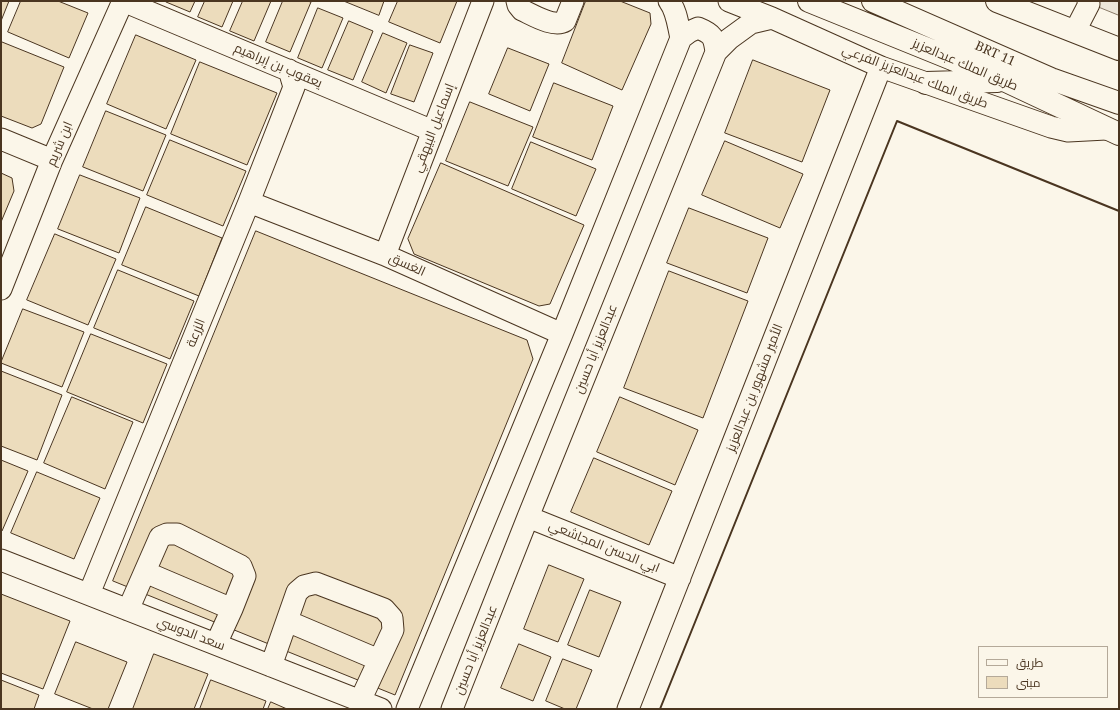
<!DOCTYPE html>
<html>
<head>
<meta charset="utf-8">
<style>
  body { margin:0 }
  #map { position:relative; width:1120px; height:710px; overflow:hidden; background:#fbf6e9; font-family:"Noto Serif",Cairo,serif }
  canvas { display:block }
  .frame { position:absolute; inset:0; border:2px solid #4a3520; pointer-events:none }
  .legend { position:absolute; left:978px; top:646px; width:130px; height:52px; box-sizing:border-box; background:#fbf6e9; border:1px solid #b4a999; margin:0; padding:5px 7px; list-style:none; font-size:12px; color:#4a3520 }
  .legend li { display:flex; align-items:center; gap:8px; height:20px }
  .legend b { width:20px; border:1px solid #b4a999 }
</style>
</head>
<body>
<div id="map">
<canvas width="1120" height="710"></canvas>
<div class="frame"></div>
<ul class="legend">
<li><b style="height:5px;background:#fbf6e9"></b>طريق</li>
<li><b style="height:11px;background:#ecdcbc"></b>مبنى</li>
</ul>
</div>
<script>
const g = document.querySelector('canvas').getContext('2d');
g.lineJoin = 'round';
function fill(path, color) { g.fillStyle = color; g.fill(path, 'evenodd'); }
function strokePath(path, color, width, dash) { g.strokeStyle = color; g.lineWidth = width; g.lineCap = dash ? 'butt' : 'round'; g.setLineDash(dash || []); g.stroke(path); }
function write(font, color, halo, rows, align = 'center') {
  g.font = font + ' "Noto Serif",Cairo,serif'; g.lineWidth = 3; g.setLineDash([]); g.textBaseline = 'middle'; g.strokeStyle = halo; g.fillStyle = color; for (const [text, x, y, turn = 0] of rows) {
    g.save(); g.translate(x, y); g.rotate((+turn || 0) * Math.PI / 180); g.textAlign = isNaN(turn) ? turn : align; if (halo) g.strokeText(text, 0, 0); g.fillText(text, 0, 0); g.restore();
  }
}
const parking = new Path2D(`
  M1084,1H1119V15Z`);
fill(parking, '#ede7d9');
strokePath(parking, '#887966', 1);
const building = new Path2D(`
  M1,1H9L1,21Z
  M21,1H58L88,13L69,58L8,32Z
  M166,1H195L190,12L166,2Z
  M205,1H233L222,27L198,17Z
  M243,1H271L254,41L230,31Z
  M283,1H307L311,2L290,52L266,42Z
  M344,1H384L379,15Z
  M398,1H457L440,43L389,22Z
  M586,1H620L650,13L651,24L622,90L562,63Z
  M318,8L343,18L322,68L298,58Z
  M349,21L373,31L353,80L328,70Z
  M383,33L407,43L386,93L362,82Z
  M136,35L196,60L166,129L107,104Z
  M2,42L64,67L41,124L32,128L1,116V46Z
  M410,45L433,53L414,102L391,94Z
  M508,48L549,64L530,111L489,94Z
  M753,60L830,90L802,162L725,133Z
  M200,62L277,93L247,165L171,134Z
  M554,83L613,106L592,160L533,137Z
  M470,102L533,127L508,186L446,161Z
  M106,111L166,135L143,191L83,167Z
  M170,140L246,171L223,226L147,195Z
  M725,141L803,174L780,228L702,195Z
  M531,142L596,169L576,216L512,189Z
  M441,163L584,225L550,304L539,306L414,254L408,239Z
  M1,173L12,178L14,191L1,222Z
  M80,175L140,198L119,253L58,229Z
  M146,207L222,238L199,296L122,265Z
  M689,208L768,238L747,293L667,263Z
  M256,231L527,340L533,359L395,695L113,581Z
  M55,234L116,259L88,325L27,300Z
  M118,270L194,301L170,359L94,328Z
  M669,271L748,301L703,418L624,388Z
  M23,309L84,332L62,387L1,363Z
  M91,334L167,364L143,423L67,392Z
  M1,371L62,395L37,460L1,446Z
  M72,397L133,422L105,489L44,463Z
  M620,397L698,430L675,485L597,452Z
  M594,458L672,491L649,545L571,512Z
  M1,460L28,471L2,531H1Z
  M37,472L100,498L74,559L11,533Z
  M549,565L584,579L558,642L524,629Z
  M590,590L621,602L599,657L568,645Z
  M1,594L70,621L43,689L1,673Z
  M76,642L127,662L108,709H93L55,694Z
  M519,644L551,657L533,701L501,688Z
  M154,654L208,674L194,709H133Z
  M563,659L592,670L576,709H565L546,701Z
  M1,680L39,695L34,709H1Z
  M211,680L266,701L263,709H200Z
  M271,702L287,709H268Z`);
fill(building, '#ecdcbc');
strokePath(building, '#4a3520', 1);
const minor = new Path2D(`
  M123,1L433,131
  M517,1L518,5L522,10C533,15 554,28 565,21L573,1
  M729,1L772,18L881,67L1051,127L1068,131L1106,129
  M1075,31L1089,4L1088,1
  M681,38L689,32L698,28C713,34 714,37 716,52
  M1,139L52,160
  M249,202L385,255L562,334
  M385,255L483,1
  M1,289L52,160L123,1
  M528,517L680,578
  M1,560L381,709
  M145,572L232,609
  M89,594L249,202L294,87L289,70
  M128,610L160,537L167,534H177L241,566L245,576L232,609L216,644
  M287,621L379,660
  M271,666L297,592L304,586L316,583L384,609L392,618L393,630L360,701
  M407,709L562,334L681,38C678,26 677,11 669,1
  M452,709L528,517L716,52L729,39L751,23L772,18
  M628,709L881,67`);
const major = new Path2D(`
  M809,1L1004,80L1119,134
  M873,1L1051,79L1119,103
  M997,1L1119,49
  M926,83L997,81`);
strokePath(minor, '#4a3520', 23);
strokePath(major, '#4a3520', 24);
strokePath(minor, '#fbf6e9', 21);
strokePath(major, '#fbf6e9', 22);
strokePath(new Path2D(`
  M660,709L897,121L1119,211`), '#4a3520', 2);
write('13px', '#4a3520', '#fbf6e9', [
  ["BRT 11",995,54,24],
  ["طريق الملك عبدالعزيز",965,65,23],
  ["يعقوب بن إبراهيم",278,66,23],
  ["طريق الملك عبدالعزيز الفرعي",915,77,21],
  ["إسماعيل البيهقي",434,128,-69],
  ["ابن شريم",60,144,-67],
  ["الغسق",407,265,24],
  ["الزرعة",196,333,-68],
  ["عبدالعزيز أبا حسين",596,349,-68],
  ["الأمير مشهور بن عبدالعزيز",755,388,-69],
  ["ابي الحسن المجاشعي",604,547,22],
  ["سعد الدوسي",191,634,21],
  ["عبدالعزيز أبا حسين",476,650,-68]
]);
</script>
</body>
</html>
